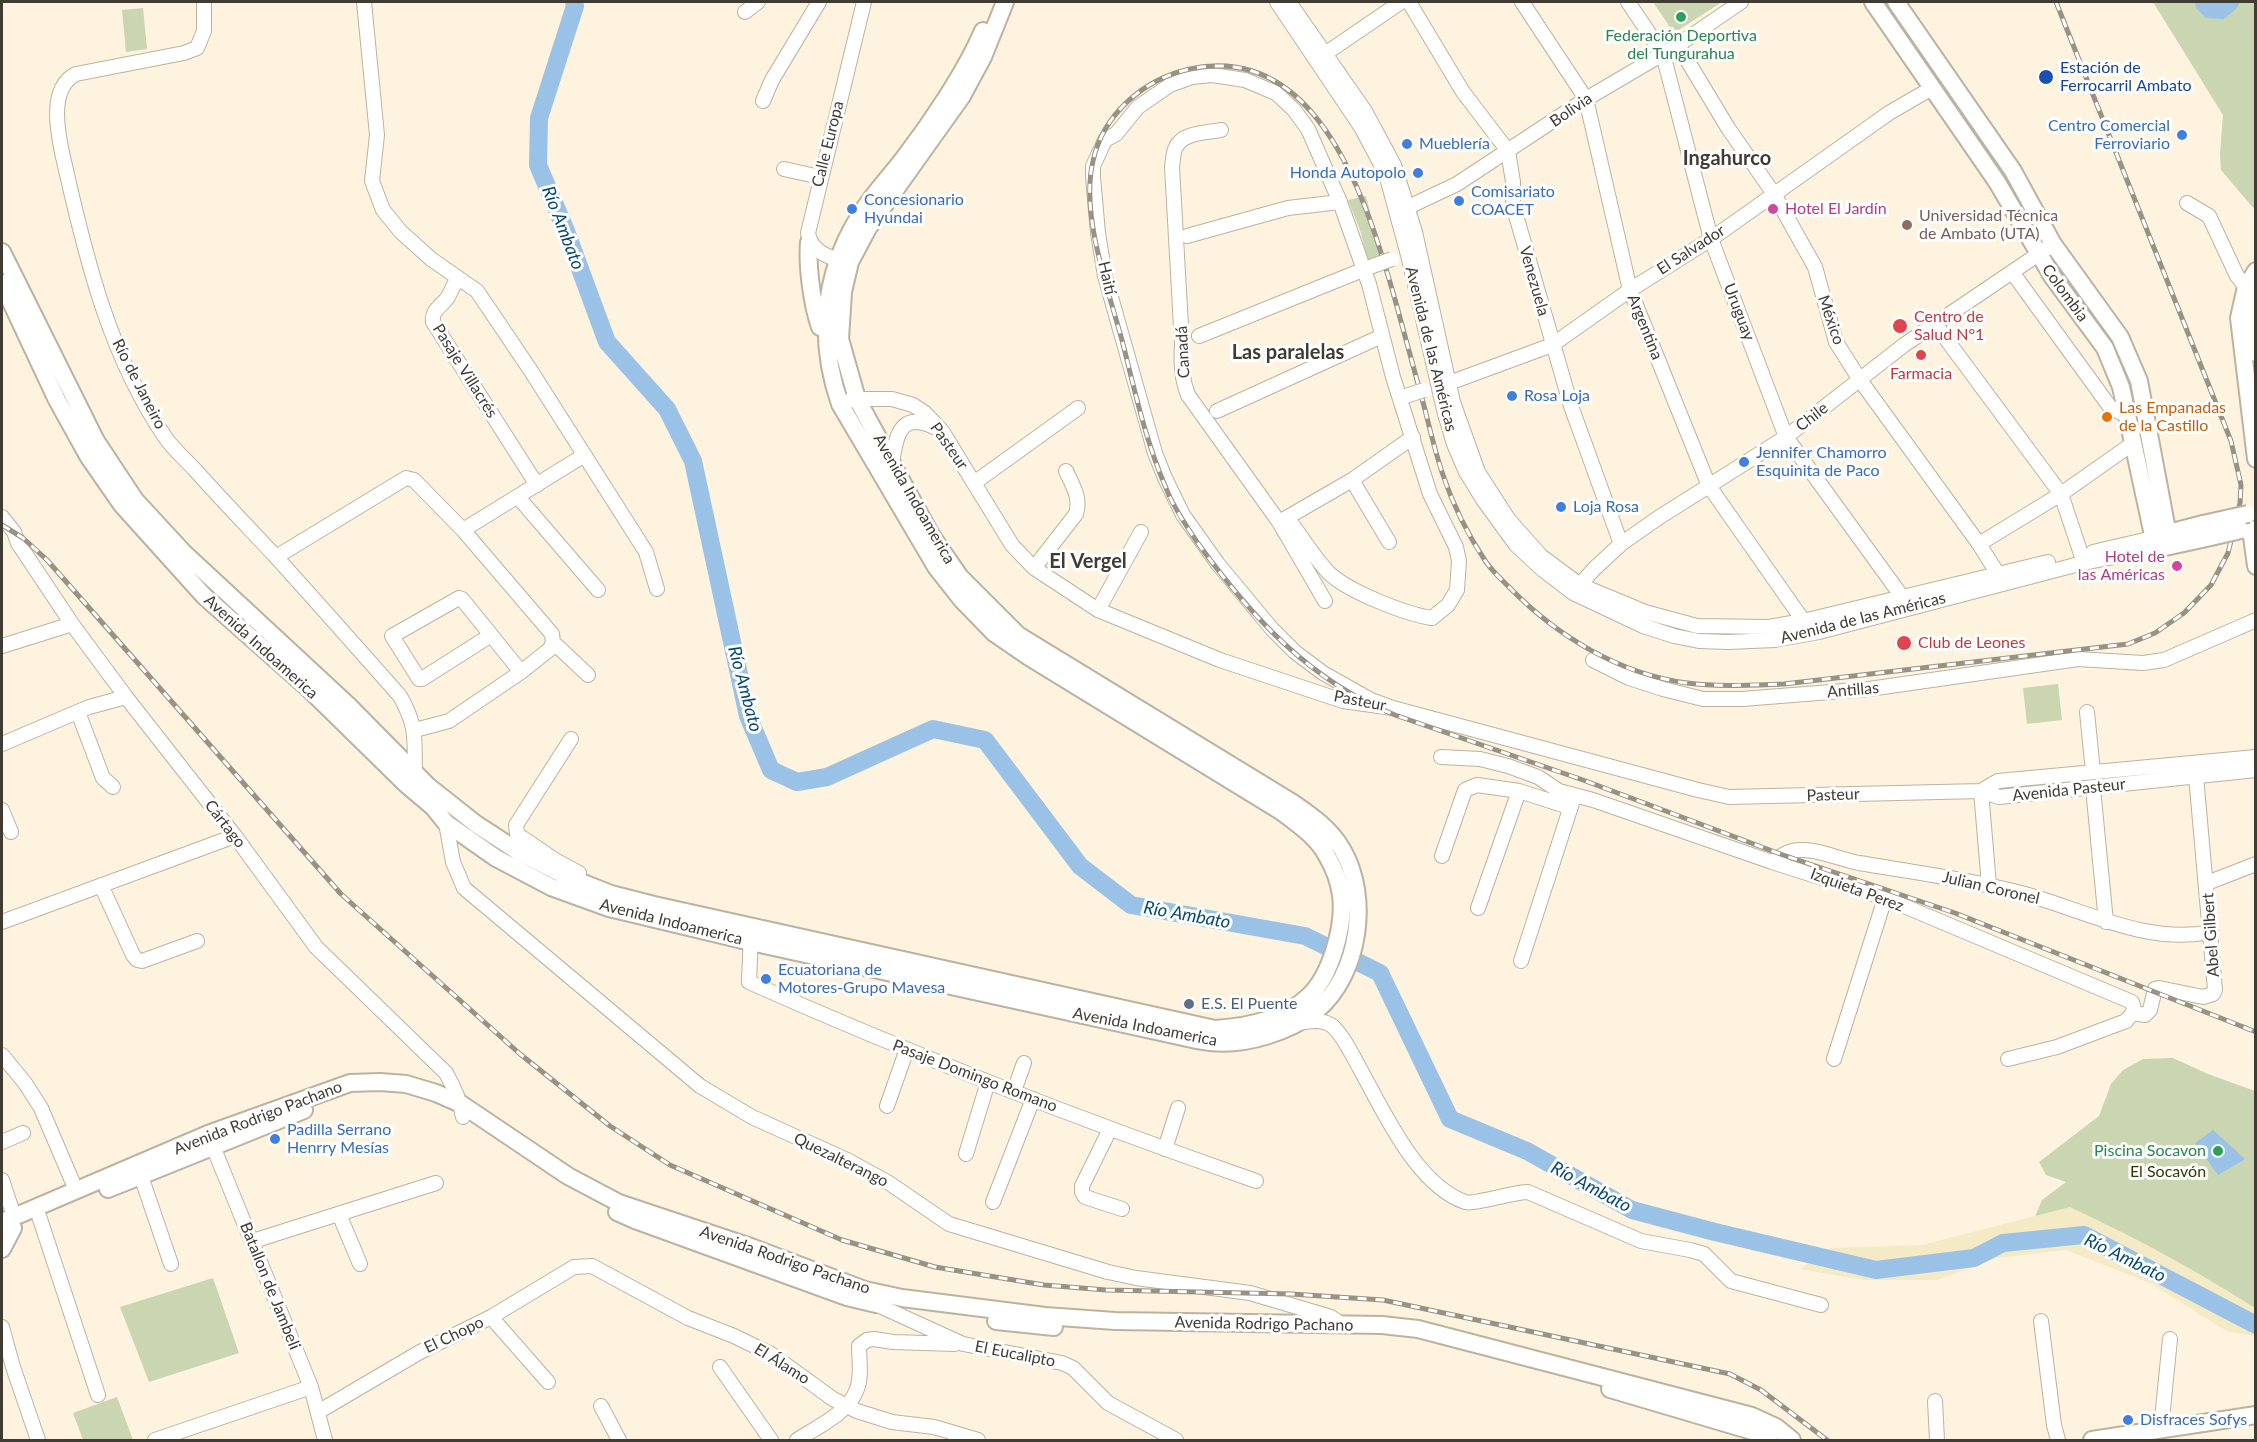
<!DOCTYPE html>
<html>
<head>
<meta charset="utf-8">
<style>
  body { margin:0 }
  #map { position:relative; width:2257px; height:1442px; overflow:hidden; background:#fdf3df; font-family:Lato,sans-serif }
  canvas { display:block }
  .frame { position:absolute; inset:0; border:3px solid #403c34; pointer-events:none }
</style>
</head>
<body>
<div id="map">
<canvas width="2257" height="1442"></canvas>
<div class="frame"></div>
</div>
<script>
const g = document.querySelector('canvas').getContext('2d');
g.lineJoin = 'round';
function fill(path, color) { g.fillStyle = color; g.fill(path, 'evenodd'); }
function strokePath(path, color, width, dash) { g.strokeStyle = color; g.lineWidth = width; g.lineCap = dash ? 'butt' : 'round'; g.setLineDash(dash || []); g.stroke(path); }
function write(font, color, halo, rows, align = 'center') {
  g.font = font + ' Lato,sans-serif'; g.lineWidth = 6; g.setLineDash([]); g.textBaseline = 'middle'; g.strokeStyle = halo; g.fillStyle = color; for (const [text, x, y, turn = 0] of rows) {
    g.save(); g.translate(x, y); g.rotate((+turn || 0) * Math.PI / 180); g.textAlign = isNaN(turn) ? turn : align; if (halo) g.strokeText(text, 0, 0); g.fillText(text, 0, 0); g.restore();
  }
}
fill(new Path2D(`
  M1653,2H1722L1674,33Z
  M2153,2H2255V210L2221,170L2220,154L2223,115Z
  M143,8L147,49L126,52L122,10Z
  M1366,196L1381,255L1368,262L1361,233L1348,200Z
  M2058,684L2062,720L2027,724L2023,688Z
  M2173,1058L2208,1074L2255,1091V1320L2029,1231L2042,1200L2066,1182L2046,1175L2039,1162L2099,1116L2111,1084L2123,1070L2143,1059Z
  M213,1278L239,1353L149,1382L120,1307Z
  M117,1397L133,1440H83L73,1413Z`), '#cad5b1');
fill(new Path2D(`
  M2070,1207C2134,1237 2196,1270 2255,1308V1336L2226,1331L2150,1283L2066,1250L1997,1258L1937,1280H1864L1800,1269L1831,1248L1922,1245Z`), '#f4eac5');
fill(new Path2D(`
  M2195,2H2240L2237,8L2224,19L2206,18L2196,8Z
  M2213,1130L2245,1159L2218,1175L2195,1143Z`), '#9ac2e7');
strokePath(new Path2D(`
  M574,2L575,6L539,118L538,165L566,231L607,342L667,409L693,461L748,716L771,770L797,782L827,777L933,729L985,740L1080,866L1131,905L1305,936L1380,973L1450,1119L1527,1151L1632,1210L1715,1232L1876,1270L1974,1258L2003,1243L2084,1235L2256,1325`), '#9ac2e7', 18);
const minor = new Path2D(`
  M204,2V31L197,48L184,53L76,74C45,89 60,144 66,170C87,263 111,358 165,437C173,449 186,460 196,471C222,500 249,528 276,557C318,603 359,650 400,696C418,728 414,739 415,774L413,777
  M364,2L377,135L372,181L383,210L401,232L431,259L477,291L531,371L646,552L657,589
  M1277,2L1361,127L1386,174L1408,255L1445,414L1454,444L1466,472L1484,501L1516,545L1543,570L1573,593L1643,626L1674,636L1699,641L1728,642L1775,640L1819,632L2083,563L2156,549
  M1289,2L1365,111L1394,165L1415,232L1453,402L1478,472L1509,520L1541,556L1580,585L1645,612L1697,626L1769,627L1803,621L2048,562
  M1409,2L1463,92L1508,151L1513,182V205L1571,406L1621,544
  M1522,2L1586,99L1630,290L1709,486L1807,626
  M1628,2L1663,54L1711,239L1786,437L1903,598
  M745,12L758,2
  M1678,45L1728,128L1774,194L1815,267L1836,342L1860,380L1979,544L2003,582
  M1319,58L1401,2
  M763,101L772,80L819,2
  M1221,130C1207,133 1183,132 1176,147C1173,152 1173,161 1172,167L1182,344C1181,362 1181,377 1188,395L1279,522L1325,601
  M784,169L820,177
  M2187,203L2209,216L2237,276L2246,287
  M1402,210L1457,184L1586,99L1678,45L1741,2
  M1187,236L1288,208L1340,202
  M848,262C831,259 811,252 808,233L864,2
  M2012,272L2110,407L2127,416
  M457,279C454,285 451,291 448,297C442,306 431,310 433,322L537,485
  M1935,324L2061,494L2081,554
  M1199,336L1370,267
  M1441,386L1552,345L1630,290L1711,239L1889,113L1932,88
  M848,401L857,399H892L913,405L925,413L942,431L1012,545L1034,568L1098,610L1220,660L1343,701L1393,708L1698,790L1729,797L1981,791L1999,797L2256,770
  M1217,411L1382,336
  M892,464C896,434 901,409 938,429
  M1352,480L1389,542
  M974,483L1078,408
  M518,497L598,590
  M2,517L14,532L18,543L72,624L126,697L235,836L316,947L446,1073C454,1087 460,1100 463,1117
  M1287,518C1302,536 1314,558 1330,574C1350,592 1405,614 1432,618L1448,605L1457,590L1459,561L1456,547L1430,494L1393,377L1369,284L1340,202L1308,129L1294,110L1276,93L1245,80L1212,75L1192,77L1170,85L1138,107L1116,134L1105,140L1093,166V177L1098,233L1105,276L1155,453L1165,478L1183,515L1218,564L1272,629L1295,652L1323,673L1371,700L1393,708
  M1281,521L1352,480L1413,437
  M463,530L583,456
  M1979,544L2061,494L2132,444
  M2093,552L2153,538
  M276,557L406,478L414,480L463,530L552,634L553,642
  M1034,568L1076,514C1081,498 1073,486 1066,471
  M1575,590L1595,568L1621,544L1658,518L1786,437L1904,345L2046,249
  M1098,610L1141,532
  M491,635L422,679H419L392,636L459,598L462,599L521,672
  M553,642L588,675
  M2,646L72,624
  M1593,660L1629,678L1663,689L1703,699H1742L1869,689L2078,659L2143,663L2164,660L2256,620
  M78,712L103,778L113,787
  M2087,712L2093,772
  M415,730L449,721L521,672L550,649L553,642
  M571,739L516,825L517,834L555,860L579,873
  M2,744L89,707L126,697
  M1441,757L1480,759L1508,766L1538,777L1559,791L1593,800L1772,862L1885,898L2132,1002C2136,1011 2132,1014 2126,1021L2057,1047L2008,1059
  M2093,788L2106,922
  M1981,791L1998,781L2256,757
  M1981,791L1989,885
  M2,810L11,832
  M446,823L453,862L464,888L700,1086L752,1117L847,1160L889,1183L949,1224L1108,1272L1136,1278L1250,1293L1331,1317L1341,1324
  M1442,856L1465,790L1477,785L1519,791
  M1772,862C1778,858 1784,853 1792,851C1812,846 1838,859 1859,863C1913,872 1967,879 2021,893C2083,909 2144,945 2211,932
  M2207,883L2256,864
  M101,885L133,955L137,960L142,961L197,941
  M1478,908L1519,791L1569,807
  M2,922L235,836
  M751,932L749,982C915,1056 1084,1121 1256,1181
  M1521,961L1573,800
  M2133,1013L2145,1015L2150,1010L2155,989L2159,988L2203,997L2213,994L2215,990L2196,776
  M1300,1023C1310,1021 1321,1019 1331,1025C1341,1032 1353,1056 1359,1067C1383,1110 1416,1185 1465,1202C1474,1205 1513,1192 1528,1192L1641,1241L1690,1250L1704,1254L1731,1281L1821,1305
  M2,1055L25,1083L41,1108L76,1190
  M1834,1059L1885,898
  M1014,1091L1024,1063
  M887,1106L907,1049
  M1110,1129L1082,1186V1192L1085,1197L1122,1209
  M210,1139L311,1387L325,1440
  M2,1142L23,1133
  M1165,1149L1178,1108
  M966,1154L988,1082
  M141,1176L171,1264
  M2,1180L14,1216
  M993,1202L1033,1099
  M339,1214L360,1264
  M39,1216L98,1395
  M253,1241L436,1183
  M873,1303L963,1344L1062,1363L1073,1368L1108,1403L1176,1440
  M491,1317L548,1382
  M2041,1321L2054,1425L2058,1440
  M2,1327L13,1367L38,1440
  M720,1367L771,1440
  M1935,1401L1937,1440
  M601,1406L619,1440
  M318,1412L420,1352L491,1317L574,1267L592,1266L688,1318L734,1336L771,1354L833,1399L857,1411L892,1422L934,1427L978,1440
  M2161,1429L2170,1339
  M155,1440L311,1387
  M797,1440C817,1427 849,1413 857,1389C862,1376 859,1359 859,1346L867,1340L874,1339L893,1342L955,1344`);
const major = new Path2D(`
  M1873,2L1997,182L2052,276L2105,348L2121,387L2156,549L2202,539
  M1896,2L2013,171L2053,244L2120,337L2139,381L2170,546
  M809,242C807,266 812,304 820,327
  M2,252L96,441L135,500L183,552L348,705L428,786L476,824L519,852L568,877L611,894L654,905L1215,1029C1247,1027 1283,1020 1308,997C1331,976 1345,925 1341,895C1339,881 1334,868 1327,856C1317,837 1299,825 1282,812L1029,657L994,633L962,600L936,567L840,404C818,341 823,277 857,220C870,197 888,179 904,158C931,123 966,71 983,31
  M2256,271L2246,287L2239,318L2256,459
  M2,283L57,400L88,456L122,505L204,596L308,688L407,785L433,807L446,823L496,858L551,887L609,908L751,942L1183,1037C1191,1039 1201,1041 1210,1042C1245,1046 1290,1032 1317,1010C1360,974 1370,896 1342,849C1330,829 1312,816 1293,803L1018,635L960,577L931,535L857,399L840,339L843,292L850,262L868,228L962,96L983,57L1005,2
  M2256,294L2252,318L2256,353
  M2251,529L2256,566
  M2157,536L2203,524
  M108,1189L304,1110
  M617,1212L635,1220L847,1297L876,1304
  M2,1222L208,1134L350,1083L380,1082L406,1084L436,1093L461,1104L568,1176L619,1203L751,1247L865,1290L902,1298L1045,1316L1115,1321L1382,1325L1418,1329L1752,1416L1776,1427L1792,1440
  M2,1249L13,1228
  M996,1321L1054,1327
  M1610,1389L1752,1431L1769,1440
  M2092,1440L2256,1415`);
strokePath(minor, '#bcb2a0', 16);
strokePath(major, '#bcb2a0', 20);
strokePath(minor, '#fff', 14);
strokePath(major, '#fff', 16);
const rail = new Path2D(`
  M2056,2L2231,441L2241,485L2240,503L2228,553L2211,585L2184,613L2155,633L2128,644L1784,684C1752,685 1719,687 1687,683C1619,674 1557,636 1510,588C1502,580 1493,572 1486,562C1468,535 1453,505 1443,475C1435,452 1430,429 1424,406C1415,372 1405,337 1396,303C1369,208 1321,41 1190,69C1144,79 1103,114 1093,161C1080,215 1109,291 1123,344C1135,392 1146,442 1166,488C1173,507 1186,525 1197,542C1250,615 1309,681 1395,715L1583,780L1783,855L1955,913L2256,1032
  M2,525L23,538L47,560L341,894L520,1054L610,1126L670,1165L842,1240L935,1267L1044,1285L1106,1290L1291,1294L1383,1300L1730,1374L1761,1390L1827,1440`);
strokePath(rail, '#989184', 5);
strokePath(rail, '#fff', 3, [9]);
const minorBridge = new Path2D(`
  M1370,267L1392,259
  M1406,396L1424,390`);
const majorBridge = new Path2D(`
  M2203,524L2248,514
  M2202,539L2241,530`);
strokePath(minorBridge, '#bcb2a0', 16, []);
strokePath(majorBridge, '#bcb2a0', 20, []);
strokePath(minorBridge, '#fff', 14);
strokePath(majorBridge, '#fff', 16);
for (const [x, y, r, color] of [
  [1681,17,6,"#2e9e5b"],
  [2046,77,8,"#1a4fb4"],
  [2182,135,6,"#3f7fe0"],
  [1407,144,6,"#3f7fe0"],
  [1418,173,6,"#3f7fe0"],
  [1459,201,6,"#3f7fe0"],
  [852,209,6,"#3f7fe0"],
  [1773,209,6,"#d1479c"],
  [1907,225,6,"#8d6e63"],
  [1900,326,8,"#e0444e"],
  [1921,355,6,"#e0444e"],
  [1512,396,6,"#3f7fe0"],
  [2107,417,6,"#e8710a"],
  [1744,462,6,"#3f7fe0"],
  [1561,507,6,"#3f7fe0"],
  [2177,566,6,"#d1479c"],
  [1904,643,8,"#e0444e"],
  [766,979,6,"#3f7fe0"],
  [1189,1004,6,"#5c6f8a"],
  [275,1139,6,"#3f7fe0"],
  [2218,1151,6,"#2e9e5b"],
  [2128,1420,6,"#3f7fe0"]
]) { const dot = new Path2D(); dot.arc(x, y, r, 0, 2 * Math.PI); g.fillStyle = color; g.fill(dot); strokePath(dot, '#fff', 2); }
write('16px', '#27864d', '#fff', [
  ["Federación Deportiva",1681,36],
  ["del Tungurahua",1681,54],
  ["Piscina Socavon",2206,1151,"right"]
]);
write('16px', '#164399', '#fff', [
  ["Estación de",2060,68],
  ["Ferrocarril Ambato",2060,86]
], 'left');
write('16px', '#403c34', '#fff', [
  ["Bolivia",1571,110,-34],
  ["Calle Europa",828,144,-76],
  ["El Salvador",1691,250,-33],
  ["Haití",1107,278,77],
  ["Venezuela",1534,281,74],
  ["Colombia",2065,293,54],
  ["Uruguay",1739,312,69],
  ["México",1831,320,71],
  ["Argentina",1645,327,68],
  ["Avenida de las Américas",1431,349,76],
  ["Canadá",1183,352,-93],
  ["Pasaje Villacrés",465,371,58],
  ["Río de Janeiro",139,384,63],
  ["Chile",1812,417,-38],
  ["Pasteur",949,446,55],
  ["Avenida Indoamerica",914,499,60],
  ["Avenida de las Américas",1863,618,-14],
  ["Avenida Indoamerica",261,647,42],
  ["Antillas",1853,690,-5],
  ["Pasteur",1360,701,11],
  ["Avenida Pasteur",2069,790,-6],
  ["Pasteur",1833,795,-2],
  ["Cártago",225,824,52],
  ["Julian Coronel",1991,888,13],
  ["Izquieta Perez",1857,890,20],
  ["Avenida Indoamerica",671,922,14],
  ["Abel Gilbert",2211,935,-94],
  ["Avenida Indoamerica",1145,1027,11],
  ["Pasaje Domingo Romano",975,1076,21],
  ["Avenida Rodrigo Pachano",258,1118,-21],
  ["Quezalterango",841,1160,26],
  ["Avenida Rodrigo Pachano",785,1260,19],
  ["Batallon de Jambeli",270,1286,68],
  ["Avenida Rodrigo Pachano",1264,1324,1],
  ["El Chopo",454,1335,-26],
  ["El Eucalipto",1015,1354,11],
  ["El Álamo",782,1364,32]
]);
write('16px', '#366cbe', '#fff', [
  ["Centro Comercial",2170,126,"right"],
  ["Ferroviario",2170,144,"right"],
  ["Mueblería",1419,144],
  ["Honda Autopolo",1406,173,"right"],
  ["Comisariato",1471,192],
  ["COACET",1471,210],
  ["Concesionario",864,200],
  ["Hyundai",864,218],
  ["Rosa Loja",1524,396],
  ["Jennifer Chamorro",1756,453],
  ["Esquinita de Paco",1756,471],
  ["Loja Rosa",1573,507],
  ["Ecuatoriana de",778,970],
  ["Motores-Grupo Mavesa",778,988],
  ["Padilla Serrano",287,1130],
  ["Henrry Mesías",287,1148],
  ["Disfraces Sofys",2140,1420]
], 'left');
write('16px', '#b23c85', '#fff', [
  ["Hotel El Jardín",1785,209],
  ["Hotel de",2165,557,"right"],
  ["las Américas",2165,575,"right"]
], 'left');
write('16px', '#785e54', '#fff', [
  ["Universidad Técnica",1919,216],
  ["de Ambato (UTA)",1919,234]
], 'left');
write('16px', '#be3a42', '#fff', [
  ["Centro de",1914,317],
  ["Salud N°1",1914,335],
  ["Farmacia",1921,374,"center"],
  ["Club de Leones",1918,643]
], 'left');
write('16px', '#c56008', '#fff', [
  ["Las Empanadas",2119,408],
  ["de la Castillo",2119,426]
], 'left');
write('16px', '#4e5e75', '#fff', [
  ["E.S. El Puente",1201,1004]
], 'left');
write('16px', '#2f3c02', '#fff', [
  ["El Socavón",2168,1172]
]);
write('italic 18px', '#054875', '#fff', [
  ["Río Ambato",563,228,69],
  ["Río Ambato",745,689,75],
  ["Río Ambato",1187,915,10],
  ["Río Ambato",1591,1187,28],
  ["Río Ambato",2125,1258,26]
]);
write('bold 20px', '#403c34', '#fff', [
  ["Ingahurco",1727,159],
  ["Las paralelas",1288,353],
  ["El Vergel",1088,562]
]);
</script>
</body>
</html>
